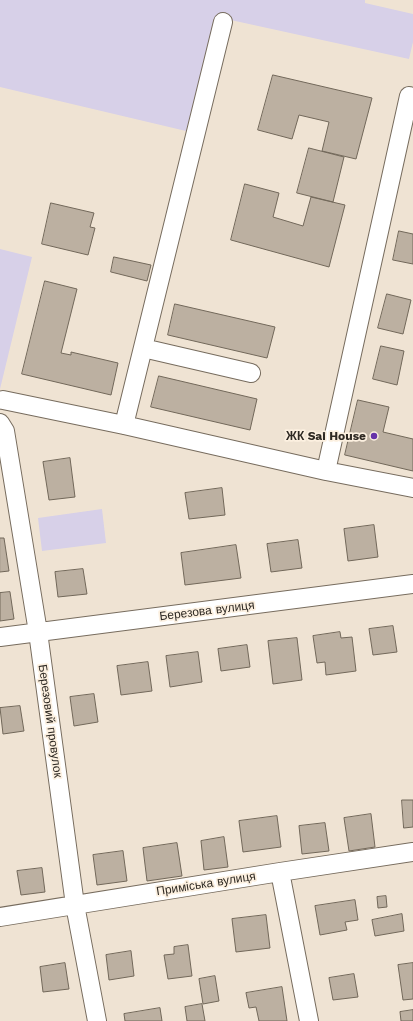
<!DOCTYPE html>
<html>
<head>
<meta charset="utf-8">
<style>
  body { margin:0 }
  canvas { display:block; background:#efe3d3 }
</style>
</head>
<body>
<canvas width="413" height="1021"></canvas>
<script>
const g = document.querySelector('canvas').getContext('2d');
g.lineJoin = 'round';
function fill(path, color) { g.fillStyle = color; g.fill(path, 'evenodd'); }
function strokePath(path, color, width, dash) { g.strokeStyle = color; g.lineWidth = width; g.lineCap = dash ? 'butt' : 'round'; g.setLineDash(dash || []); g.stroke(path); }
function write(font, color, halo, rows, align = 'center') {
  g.font = font + ' "Work Sans",sans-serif'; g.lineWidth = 3.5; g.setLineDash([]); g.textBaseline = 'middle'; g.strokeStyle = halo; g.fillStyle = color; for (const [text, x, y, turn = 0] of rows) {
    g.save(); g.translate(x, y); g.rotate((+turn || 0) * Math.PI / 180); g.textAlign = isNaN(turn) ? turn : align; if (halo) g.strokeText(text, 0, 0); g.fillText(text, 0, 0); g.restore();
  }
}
fill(new Path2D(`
  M0,0H365V3L413,14V42L409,59L217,17L186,131L0,87Z
  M0,249L32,257L0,389Z
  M102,509L106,543L42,551L38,518Z`), '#d7d0e8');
const building = new Path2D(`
  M273,75L372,98L356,159L322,151L329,122L299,115L292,139L258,130Z
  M309,148L344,157L333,202L297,193Z
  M245,184L279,193L273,217L303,226L311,197L345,205L329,267L231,240Z
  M51,203L94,213L90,227L95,228L88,255L42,244Z
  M399,231L413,234V264L393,260Z
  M114,257L151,265L147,281L111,272Z
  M45,281L77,289L61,353L71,355V352L118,363L111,395L22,374Z
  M387,294L411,300L403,334L378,328Z
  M175,304L275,327L267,358L168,335Z
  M381,346L404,351L397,385L373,379Z
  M159,376L257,399L250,430L151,407Z
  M358,400L389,407L383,432L413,439V471L345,455Z
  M70,458L75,497L49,500L43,462Z
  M222,488L225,515L189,519L185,493Z
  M374,525L378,557L348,561L344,529Z
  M0,538H4L9,571L0,572Z
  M298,540L302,568L271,572L267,544Z
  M236,545L241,578L185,585L181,553Z
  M83,569L87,594L58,597L55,572Z
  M10,592L14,619L0,621V593Z
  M393,626L397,652L373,655L369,629Z
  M340,632L341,638L352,637L356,671L326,675L325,662L317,663L313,636Z
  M297,638L302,680L273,684L268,641Z
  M247,645L250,667L221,671L218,649Z
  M198,652L202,682L170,687L166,656Z
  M148,662L152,691L121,695L117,666Z
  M94,694L98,722L74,726L70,697Z
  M20,706L24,731L3,734L0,708Z
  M402,800H413V827L404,828Z
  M371,814L375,847L349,851L344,818Z
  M277,816L281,847L243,852L239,821Z
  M325,823L329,851L302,854L299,826Z
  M224,837L228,867L204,870L201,841Z
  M177,843L182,876L147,881L143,848Z
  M123,851L127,881L97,885L93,855Z
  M42,868L45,892L21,895L17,871Z
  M386,896L387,907L378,908L377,897Z
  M355,900L358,920L345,922L347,930L320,935L315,906Z
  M402,914L404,931L375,936L372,920Z
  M266,915L270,948L236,952L232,919Z
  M188,945L192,976L168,979L164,955L174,954V947Z
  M131,951L134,976L109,980L106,955Z
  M65,963L69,989L43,992L40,967Z
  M413,963V999L403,1000L398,965Z
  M354,974L358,997L333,1000L329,978Z
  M215,976L219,1001L203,1004L199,979Z
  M282,987L287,1021H259L256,1007L249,1008L246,993Z
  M202,1004L205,1021H187L185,1007Z
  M160,1008L162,1021H125L124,1014Z
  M413,1010V1021H401L400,1012Z`);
fill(building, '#bcb0a1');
strokePath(building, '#72685a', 1);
const minor = new Path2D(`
  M143,348L251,373
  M3,400L124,425L326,471L413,488
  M0,423L5,431L38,632L75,905L97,1021
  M124,425L223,22
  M326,471L409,96L413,97
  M0,637L413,584
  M280,872L309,1021
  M0,917L280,872L413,852`);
strokePath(minor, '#776c5e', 20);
strokePath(minor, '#fff', 18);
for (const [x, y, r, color] of [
  [374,436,4,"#6632a9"]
]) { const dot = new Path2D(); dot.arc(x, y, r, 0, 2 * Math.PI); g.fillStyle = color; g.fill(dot); strokePath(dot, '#fcf0e0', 1.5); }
write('bold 12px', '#2e2923', '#fcf0e0', [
  ["ЖК Sai House",366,436]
], 'right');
write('12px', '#2e2923', '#fcf0e0', [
  ["Березова вулиця",207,611,-7],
  ["Березовий провулок",50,721,82],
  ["Приміська вулиця",206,884,-9]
]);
</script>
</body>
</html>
